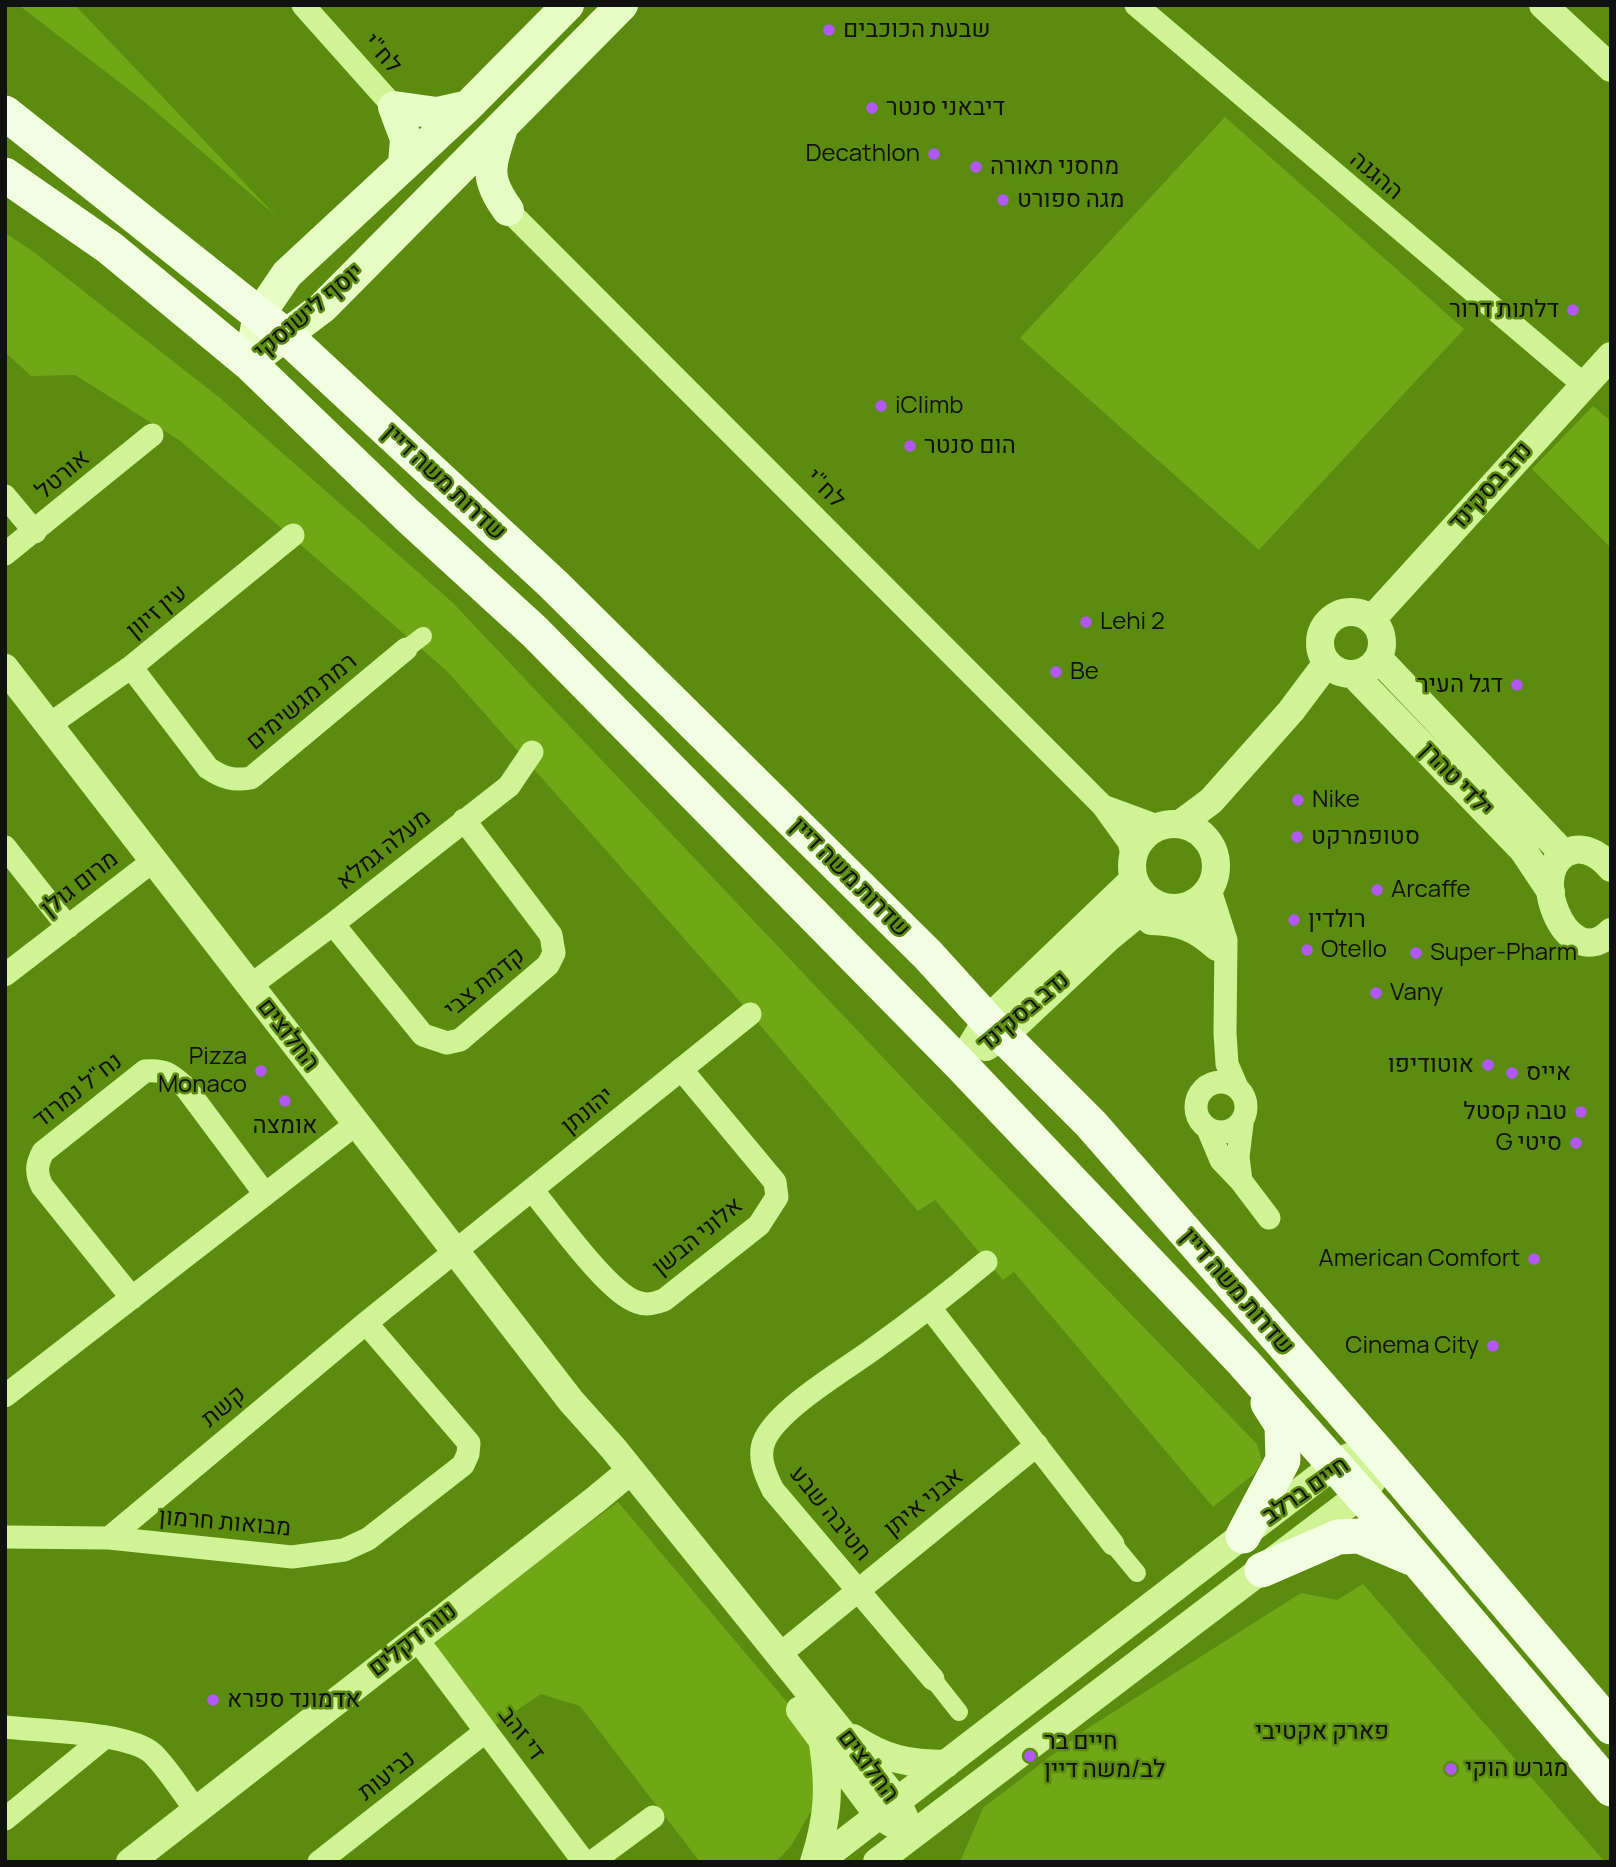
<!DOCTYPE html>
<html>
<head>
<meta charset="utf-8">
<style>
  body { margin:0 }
  #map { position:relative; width:1616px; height:1867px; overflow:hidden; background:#5b8c0f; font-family:Manrope,sans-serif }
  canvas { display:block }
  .frame { position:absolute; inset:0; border:7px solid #111; pointer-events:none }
</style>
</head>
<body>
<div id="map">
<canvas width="1616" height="1867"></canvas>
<div class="frame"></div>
</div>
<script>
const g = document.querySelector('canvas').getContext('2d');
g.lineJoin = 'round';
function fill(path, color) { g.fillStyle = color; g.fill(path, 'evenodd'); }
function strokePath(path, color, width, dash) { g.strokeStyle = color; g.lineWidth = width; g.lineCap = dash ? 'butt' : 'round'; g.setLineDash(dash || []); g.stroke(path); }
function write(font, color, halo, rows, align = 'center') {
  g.font = font + ' Manrope,Heebo,sans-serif'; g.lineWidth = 5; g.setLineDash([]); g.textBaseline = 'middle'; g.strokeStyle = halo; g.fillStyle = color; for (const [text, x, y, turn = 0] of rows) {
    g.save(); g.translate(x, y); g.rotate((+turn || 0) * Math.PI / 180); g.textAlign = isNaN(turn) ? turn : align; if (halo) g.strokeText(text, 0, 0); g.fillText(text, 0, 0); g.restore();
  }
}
fill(new Path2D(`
  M23,5H75L276,216L140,98L21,7Z
  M1225,117L1464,329L1259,550L1020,338Z
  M5,233L31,250L220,398L453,603L927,1104L1257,1444L1262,1461L1255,1473L1213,1507L1014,1272L1003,1280L935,1200L918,1211L743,1005L447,671L179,440L75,375L31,376L5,352Z
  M1593,406L1611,421V548L1532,469Z
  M618,1502L791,1707L807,1733L814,1758V1806L791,1846L776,1862H700L580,1706L541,1694L495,1725L429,1642Z
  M1363,1584L1605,1862H960L983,1808L1085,1730L1301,1593L1337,1600Z`), '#70a716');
strokePath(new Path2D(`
  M406,649L423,636
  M1113,1544L1137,1573
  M933,1679L959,1712`), '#d0f395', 18);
strokePath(new Path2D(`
  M303,5L394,107
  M1136,5L1584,385
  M508,210L1103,806L1129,842L1133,858
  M5,496L35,532
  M5,554L152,435
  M131,667L208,768C223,778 233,781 251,778L406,649
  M49,725L131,667L293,535
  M1103,806L1160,827
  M5,847L68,927
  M1210,890L1226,940L1225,1033L1227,1064L1237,1087
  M1189,906C1204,914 1208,921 1214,937
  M333,924L423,1035L447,1043L460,1040L548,965L554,953L551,935L464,820
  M5,975L153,861
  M250,986L333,924L509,786L532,752
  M1196 1107a25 25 0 1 1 50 0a25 25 0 1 1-50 0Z
  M1208,1129L1221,1160L1241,1181L1269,1218
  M1241,1181L1238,1157L1242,1124
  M532,1190C554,1216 608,1293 637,1302C647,1306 655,1303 664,1300L759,1225L777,1197L775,1182L681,1069
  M132,1298L42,1186C36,1173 36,1165 43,1152L145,1071C166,1069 171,1075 186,1088L265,1194
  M930,1308L1113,1544
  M5,1396L356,1124
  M5,1537L109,1538L366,1323L750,1014
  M109,1538L292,1557L344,1550L368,1539L463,1465L468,1454L469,1443L366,1323
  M416,1638L584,1862
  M779,1655L1037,1445
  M933,1679L773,1490C765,1474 757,1456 765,1439C780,1408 843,1371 872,1350C911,1322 949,1293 986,1262
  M5,1727C39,1731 131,1732 153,1754C169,1770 182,1792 196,1810
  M5,1819L105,1737
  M319,1862L486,1731
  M592,1862L653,1817`), '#d0f395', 23);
strokePath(new Path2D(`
  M1543,5L1611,68
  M1320 643a31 31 0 1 1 62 0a31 31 0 1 1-62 0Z
  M1372,619L1611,356
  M1379,659L1563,853
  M5,668L571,1401L613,1448L897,1801L912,1835
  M1354,675L1523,850L1551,892
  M1132 866a42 42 0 1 1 84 0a42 42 0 1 1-84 0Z
  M1180,824L1211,801L1291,711L1327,663
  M1611,868C1602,857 1588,847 1574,850C1521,861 1566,978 1611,932
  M1151,921C1180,922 1195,927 1217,947
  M986,1047L1005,1035L1107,939L1152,902
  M960,1064L987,1020L1134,879
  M800,1710L878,1815L893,1824
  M853,1738C885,1759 908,1764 946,1764
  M130,1862L595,1500L630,1471
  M814,1862C828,1819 830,1788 823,1744
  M818,1862L1333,1466L1349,1457L1381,1456L1372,1481L1360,1495L877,1862`), '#d0f395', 28);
strokePath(new Path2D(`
  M501,131C489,166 485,179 508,210
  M404,164L406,139L394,107L437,113L468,106
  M254,340L259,315L287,274L468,106L568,5
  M249,363L323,307L622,5`), '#e6fdc4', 32);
strokePath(new Path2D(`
  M5,113L286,336L553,584L928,955L987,1020L1091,1124L1381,1456L1611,1727
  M5,175L110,248L249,363L407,515L535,632L960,1064L1243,1362L1379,1515L1611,1789
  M1243,1536L1283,1460L1282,1425L1268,1403
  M1262,1570L1338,1537L1359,1536L1411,1558`), '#f2ffe1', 35);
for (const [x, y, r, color] of [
  [829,30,7,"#b157ff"],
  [872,108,7,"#b157ff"],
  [934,154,7,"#b157ff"],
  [976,167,7,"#b157ff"],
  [1003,200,7,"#b157ff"],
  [1573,310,7,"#b157ff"],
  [881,406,7,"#b157ff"],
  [910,446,7,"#b157ff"],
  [1086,622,7,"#b157ff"],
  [1056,672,7,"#b157ff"],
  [1517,685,7,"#b157ff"],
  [1298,800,7,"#b157ff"],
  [1297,837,7,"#b157ff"],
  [1377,890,7,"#b157ff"],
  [1294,920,7,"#b157ff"],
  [1307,950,7,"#b157ff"],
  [1416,953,7,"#b157ff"],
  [1376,993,7,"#b157ff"],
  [1488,1065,7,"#b157ff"],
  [261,1071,7,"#b157ff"],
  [1512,1073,7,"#b157ff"],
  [285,1101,7,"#b157ff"],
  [1581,1112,7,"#b157ff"],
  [1576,1143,7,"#b157ff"],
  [1534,1259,7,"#b157ff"],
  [1493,1346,7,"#b157ff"],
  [213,1700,7,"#b157ff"],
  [1030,1756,7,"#b157ff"],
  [1451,1769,7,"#b157ff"]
]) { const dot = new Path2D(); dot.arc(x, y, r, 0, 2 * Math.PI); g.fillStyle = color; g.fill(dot); strokePath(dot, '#5b8c0f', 2.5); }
write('24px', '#111', '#5b8c0f', [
  ["שבעת הכוכבים",843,30],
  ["דיבאני סנטר",886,108],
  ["Decathlon",920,154,"right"],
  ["מחסני תאורה",990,167],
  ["מגה ספורט",1017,200],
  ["דלתות דרור",1559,310,"right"],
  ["iClimb",895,406],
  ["הום סנטר",924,446],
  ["Lehi 2",1100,622],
  ["Be",1070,672],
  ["דגל העיר",1503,685,"right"],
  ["Nike",1312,800],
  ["סטופמרקט",1311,837],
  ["Arcaffe",1391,890],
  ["רולדין",1308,920],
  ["Otello",1321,950],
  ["Super-Pharm",1430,953],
  ["Vany",1390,993],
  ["Pizza",247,1057,"right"],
  ["Monaco",247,1085,"right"],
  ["אוטודיפו",1474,1065,"right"],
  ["אייס",1526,1073],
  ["טבה קסטל",1567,1112,"right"],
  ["אומצה",285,1126,"center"],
  ["G סיטי",1562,1143,"right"],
  ["American Comfort",1520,1259,"right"],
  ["Cinema City",1479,1346,"right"],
  ["אדמונד ספרא",227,1700],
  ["חיים בר",1044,1742],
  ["לב/משה דיין",1044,1770],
  ["מגרש הוקי",1465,1769]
], 'left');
write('24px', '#111', '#5b8c0f', [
  ["לח\"י",382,54,48],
  ["ההגנה",1376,176,40],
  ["יוסף לישנסקי",309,312,-40],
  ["אורטל",63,475,-40],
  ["שדרות משה דיין",444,483,43],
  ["נדב בסקינד",1491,487,-48],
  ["לח\"י",825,489,45],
  ["עין זיוון",157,612,-39],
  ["רמת מגשימים",302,702,-40],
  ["ילדי טהרן",1456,780,46],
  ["מעלה גמלא",384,850,-39],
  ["שדרות משה דיין",850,878,45],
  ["מרום גולן",80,884,-38],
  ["קדמת צבי",485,983,-39],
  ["נדב בסקינד",1024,1012,-40],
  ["החלוצים",288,1035,52],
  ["נח\"ל נמרוד",78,1091,-38],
  ["יהונתן",588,1111,-39],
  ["אלוני הבשן",698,1237,-39],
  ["שדרות משה דיין",1237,1292,49],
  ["קשת",224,1407,-40],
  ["חיים ברלב",1306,1491,-35],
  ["אבני איתן",924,1503,-39],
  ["חטיבה שבע",830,1514,51],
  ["מבואות חרמון",225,1523,5],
  ["נווה דקלים",413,1640,-38],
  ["די זהב",521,1734,53],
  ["החלוצים",868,1766,53],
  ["נביעות",387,1776,-38]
]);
write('24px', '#111', '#5b8c0f', [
  ["פארק אקטיבי",1322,1732]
]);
</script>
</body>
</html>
